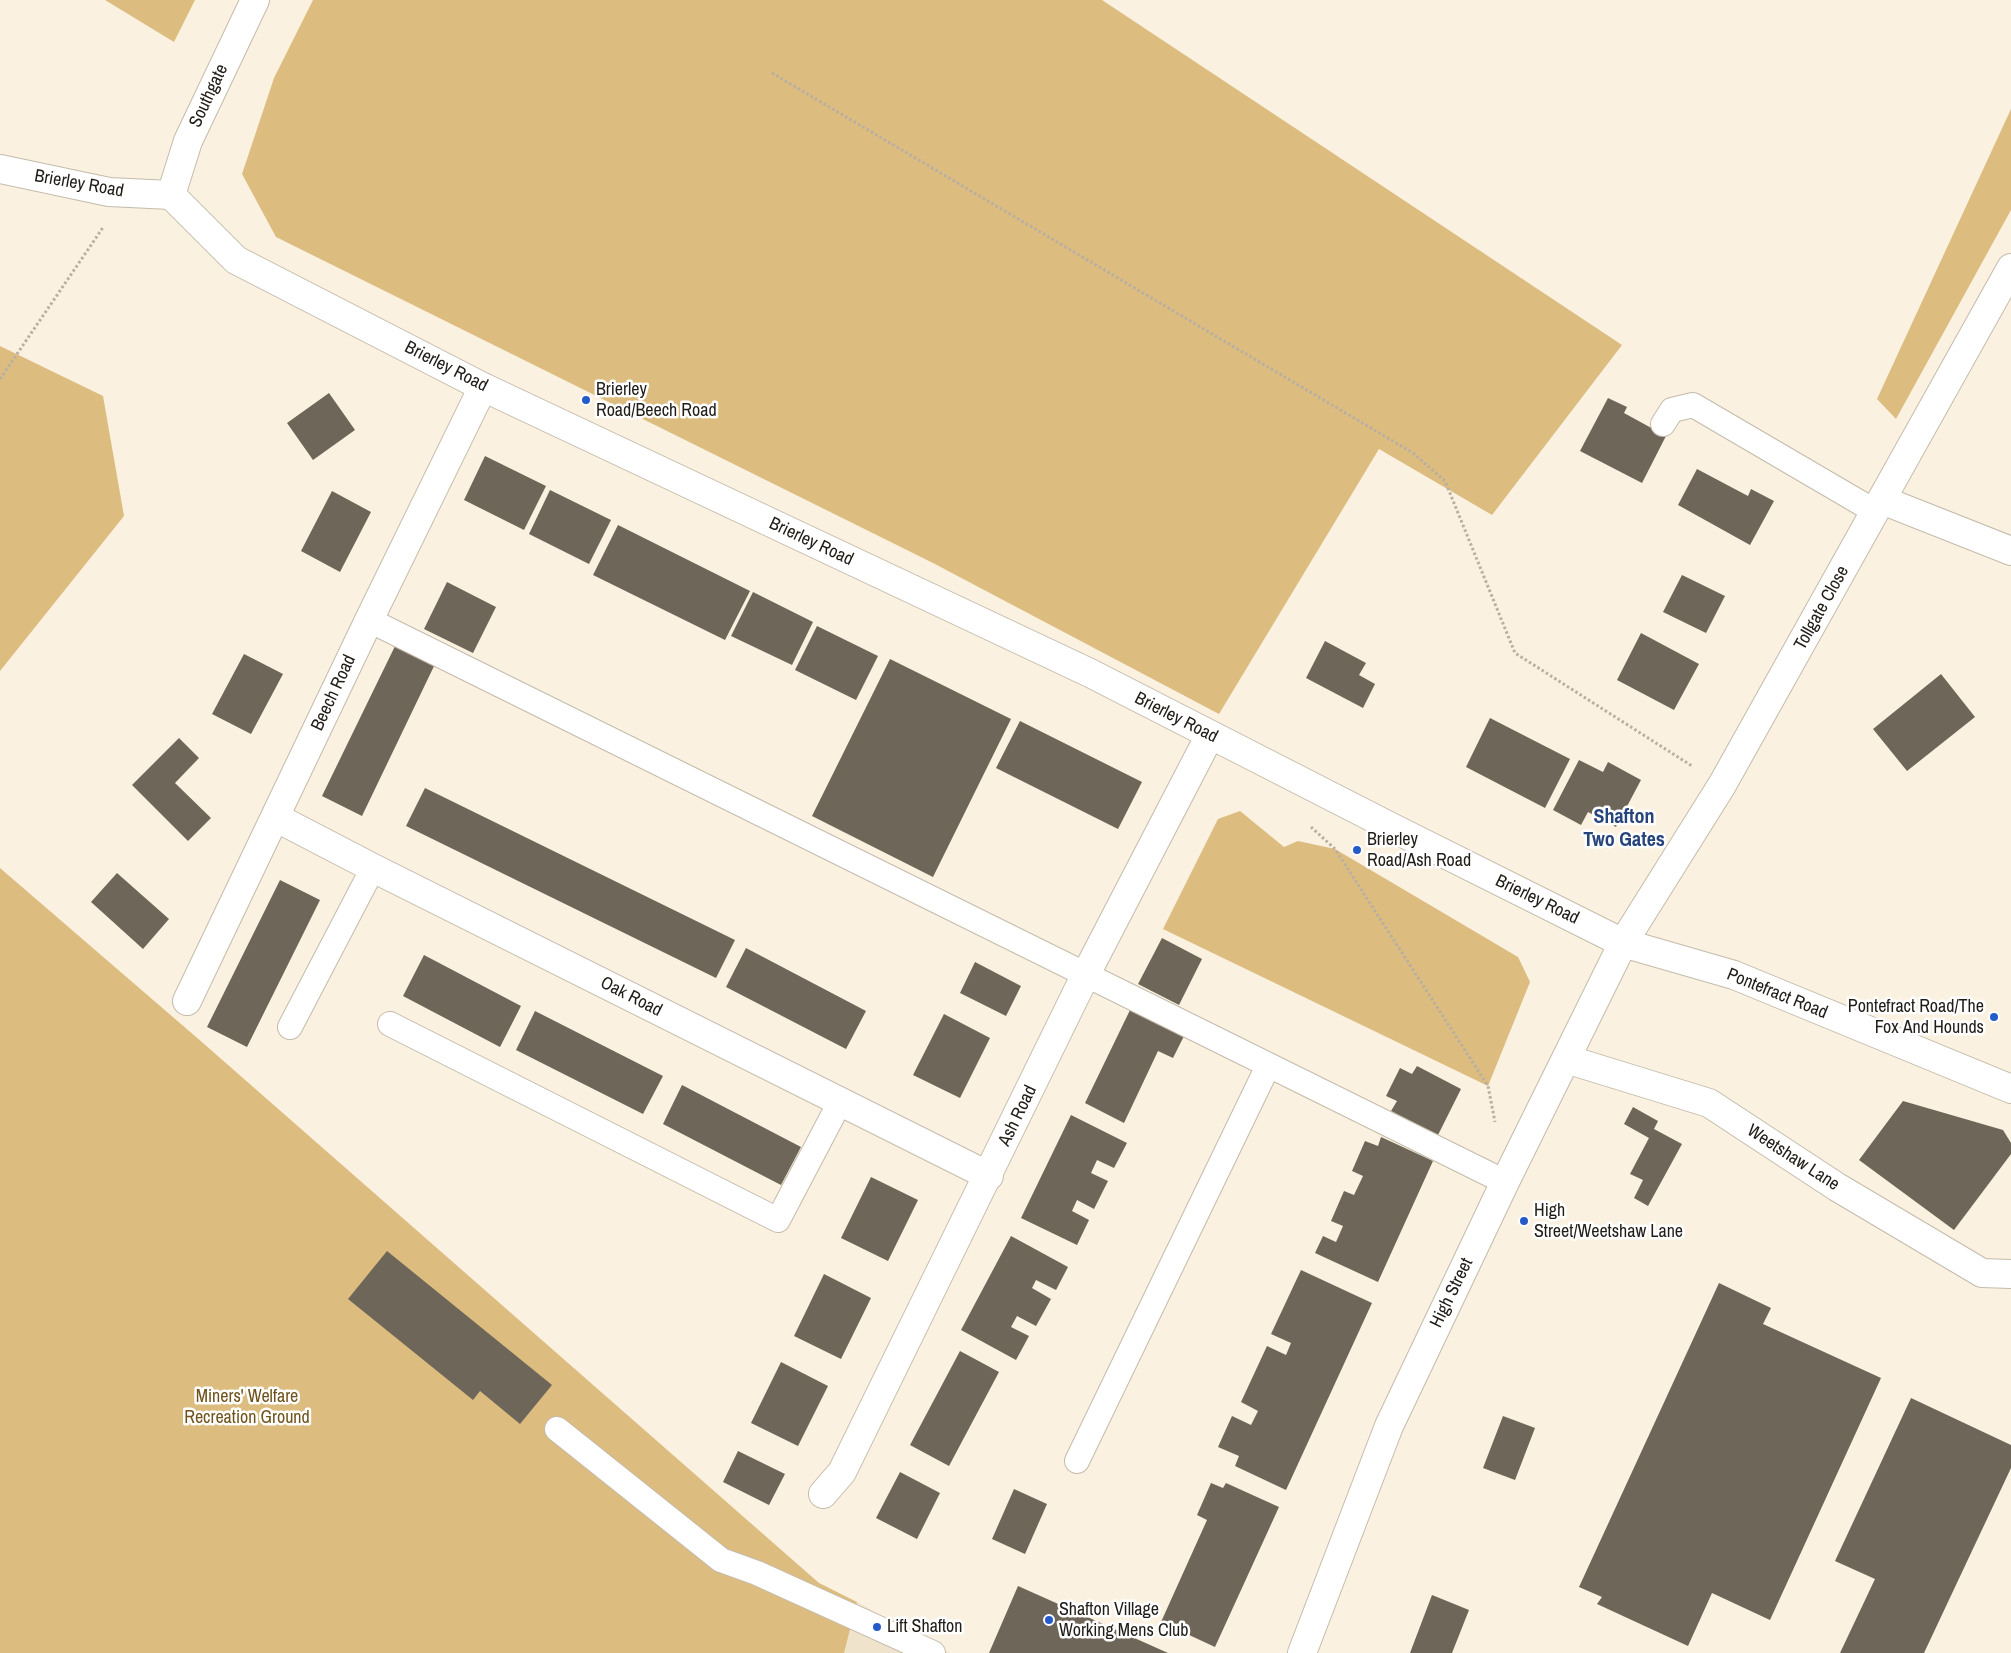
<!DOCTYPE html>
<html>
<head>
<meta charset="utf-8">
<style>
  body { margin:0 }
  canvas { display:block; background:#faf1e0 }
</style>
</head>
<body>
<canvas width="2011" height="1653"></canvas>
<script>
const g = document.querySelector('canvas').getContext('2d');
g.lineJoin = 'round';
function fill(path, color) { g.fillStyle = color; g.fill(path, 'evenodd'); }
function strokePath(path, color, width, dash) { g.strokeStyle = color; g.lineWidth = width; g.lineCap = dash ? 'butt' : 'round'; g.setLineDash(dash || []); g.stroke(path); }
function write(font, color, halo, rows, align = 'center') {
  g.font = font + ' "Archivo Narrow",sans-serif'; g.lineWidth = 5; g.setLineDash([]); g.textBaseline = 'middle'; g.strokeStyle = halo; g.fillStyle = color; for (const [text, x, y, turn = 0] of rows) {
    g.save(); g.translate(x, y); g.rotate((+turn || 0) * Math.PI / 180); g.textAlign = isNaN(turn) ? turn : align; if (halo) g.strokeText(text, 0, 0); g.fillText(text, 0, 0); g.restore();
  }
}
fill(new Path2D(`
  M857,1602L950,1653H844Z`), '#f0e3cc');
fill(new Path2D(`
  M105,0H195L174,42Z
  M313,0H1102L1622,345L1492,515L1379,449L1219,714L933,563L276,237L242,174L274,78Z
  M2011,109V210L1896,419L1877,399Z
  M0,346L103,396L124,516L0,671Z
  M1240,811L1284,847L1298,841L1335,849L1518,957L1530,982L1488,1086L1163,929L1218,819Z
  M0,868L203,1043L819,1583L857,1602L844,1653H0Z`), '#ddbc80');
fill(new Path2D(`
  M329,393L355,430L313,460L287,423Z
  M1608,398L1627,407L1624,413L1666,436L1642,483L1580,451Z
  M485,456L546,486L524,530L464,500Z
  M1697,469L1748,496L1751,489L1774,501L1750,545L1678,505Z
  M550,490L611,520L589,564L529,534Z
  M332,491L371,512L340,572L301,551Z
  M618,525L750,591L725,640L593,575Z
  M1682,575L1725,596L1706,633L1663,612Z
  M447,582L496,607L473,653L424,629Z
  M753,592L813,622L792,665L731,636Z
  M817,626L878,656L856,700L795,670Z
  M1641,633L1699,664L1674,710L1617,680Z
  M1325,641L1366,663L1359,675L1375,684L1363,708L1306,678Z
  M397,642L436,662L362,816L322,796Z
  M244,654L283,674L251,734L212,714Z
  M890,659L1011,719L933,877L812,816Z
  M1941,674L1975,717L1907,771L1873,729Z
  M1490,718L1570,759L1545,808L1466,767Z
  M1020,721L1142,782L1118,829L996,768Z
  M179,738L199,758L175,783L211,818L188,841L132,785Z
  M1579,760L1603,772L1608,762L1641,780L1616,827L1588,812L1581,825L1553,810Z
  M425,788L735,940L716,978L406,826Z
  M117,873L169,919L143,949L91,902Z
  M280,880L320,900L247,1047L207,1027Z
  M1162,938L1202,959L1179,1005L1138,984Z
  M746,948L866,1011L846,1049L726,987Z
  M424,955L521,1006L500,1047L403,996Z
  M975,962L1021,986L1006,1016L960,993Z
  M1131,1008L1185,1034L1173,1058L1158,1051L1124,1123L1085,1103Z
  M535,1011L663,1076L643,1114L516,1050Z
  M944,1014L990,1038L960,1098L913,1075Z
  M1417,1066L1461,1089L1438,1135L1391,1111L1397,1101L1386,1096L1400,1068L1412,1074Z
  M682,1085L801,1147L781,1185L663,1124Z
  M1903,1101L2003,1130L2011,1143V1154L1954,1230L1859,1160Z
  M1633,1107L1658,1121L1654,1129L1682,1144L1648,1206L1634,1198L1643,1180L1630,1174L1649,1138L1624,1124Z
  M1071,1115L1127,1143L1114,1168L1097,1160L1091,1173L1108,1181L1094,1209L1077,1200L1072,1211L1089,1220L1077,1245L1021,1218Z
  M1381,1137L1433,1161L1378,1282L1315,1253L1323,1236L1336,1242L1343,1226L1331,1221L1344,1191L1354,1195L1363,1176L1352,1171L1365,1141L1378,1146Z
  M871,1177L918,1200L888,1261L841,1238Z
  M1011,1236L1068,1267L1056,1290L1036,1280L1032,1288L1051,1299L1036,1326L1017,1316L1011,1327L1029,1336L1016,1360L961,1330Z
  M387,1251L552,1385L520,1424L480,1391L473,1400L348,1299Z
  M1301,1270L1372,1303L1286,1490L1235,1466L1239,1456L1218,1447L1232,1416L1251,1425L1258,1411L1241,1402L1267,1346L1286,1355L1291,1343L1271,1334Z
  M824,1274L871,1298L841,1359L794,1336Z
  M1719,1283L1771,1308L1763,1324L1881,1378L1770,1620L1712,1593L1688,1646L1597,1604L1602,1597L1579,1587Z
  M960,1351L999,1372L949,1466L910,1445Z
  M781,1362L828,1386L798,1446L751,1423Z
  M1911,1398L2011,1445V1468L1924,1653H1840L1875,1579L1835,1561Z
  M1503,1416L1535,1428L1515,1480L1483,1468Z
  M738,1451L785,1474L769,1505L723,1482Z
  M900,1472L940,1493L917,1539L876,1518Z
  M1211,1483L1223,1488L1226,1483L1279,1507L1215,1647L1161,1622L1207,1520L1197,1515Z
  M1014,1489L1047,1504L1025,1554L992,1539Z
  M1018,1586L1168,1653H989Z
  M1432,1595L1469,1610L1452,1653H1410Z`), '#6e6658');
const lane = new Path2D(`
  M1663,424L1672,410L1693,405L1876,512
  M369,620L1505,1182
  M390,1024L778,1220L840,1102
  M290,1027L373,868
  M557,1429L721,1560L757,1573L933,1653
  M1077,1461L1268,1066`);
const street = new Path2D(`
  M0,169L109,192L171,195
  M1882,500L2011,551
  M275,817L373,868L989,1176
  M1623,943L1722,785L2011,268
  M187,1001L369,620L483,387
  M1566,1059L1709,1103L1837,1187L1982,1273L2011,1274
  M823,1494L842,1472L1086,974L1210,735`);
const secondary = new Path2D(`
  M255,0L188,141L171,195L236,260L483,387L1090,673L1393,828L1623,943L1734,975L2011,1089
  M1302,1653L1389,1426L1505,1182L1623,943`);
strokePath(lane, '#c4bbab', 26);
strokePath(street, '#c4bbab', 30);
strokePath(secondary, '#c4bbab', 30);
strokePath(new Path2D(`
  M772,73L1413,453L1445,481L1515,653L1692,766
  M0,379L104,226
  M1311,827L1335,849L1488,1086L1495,1122`), '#b7afa2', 3, [2.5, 2.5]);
strokePath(lane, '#fff', 24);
strokePath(street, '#fff', 28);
strokePath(secondary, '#fff', 28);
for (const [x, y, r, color] of [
  [586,400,5,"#255bc8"],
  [1357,850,5,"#255bc8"],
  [1994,1017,5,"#255bc8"],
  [1524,1221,5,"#255bc8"],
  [1049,1620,5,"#255bc8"],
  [877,1627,5,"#255bc8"]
]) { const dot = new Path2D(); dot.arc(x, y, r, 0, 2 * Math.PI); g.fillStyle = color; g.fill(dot); strokePath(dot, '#fff', 2); }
write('18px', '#201c17', '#fff', [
  ["Southgate",209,96,-65],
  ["Brierley Road",79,184,10],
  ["Brierley Road",446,367,27],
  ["Brierley Road",811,542,25],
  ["Tollgate Close",1822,608,-61],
  ["Beech Road",334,693,-65],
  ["Brierley Road",1176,718,27],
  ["Brierley Road",1537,900,26],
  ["Pontefract Road",1777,994,22],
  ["Oak Road",631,997,27],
  ["Ash Road",1018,1116,-64],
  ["Weetshaw Lane",1793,1158,33],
  ["High Street",1452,1293,-64]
]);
write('18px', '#201c17', '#fff', [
  ["Brierley",596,390],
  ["Road/Beech Road",596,411],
  ["Brierley",1367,840],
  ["Road/Ash Road",1367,861],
  ["Pontefract Road/The",1984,1007,"right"],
  ["Fox And Hounds",1984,1028,"right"],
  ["High",1534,1211],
  ["Street/Weetshaw Lane",1534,1232],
  ["Shafton Village",1059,1610],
  ["Working Mens Club",1059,1631],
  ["Lift Shafton",887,1627]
], 'left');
write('18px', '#6e5219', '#fff', [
  ["Miners' Welfare",247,1397],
  ["Recreation Ground",247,1418]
]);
write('bold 20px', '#27447b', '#fff', [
  ["Shafton",1624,818],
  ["Two Gates",1624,841]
]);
</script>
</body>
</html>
